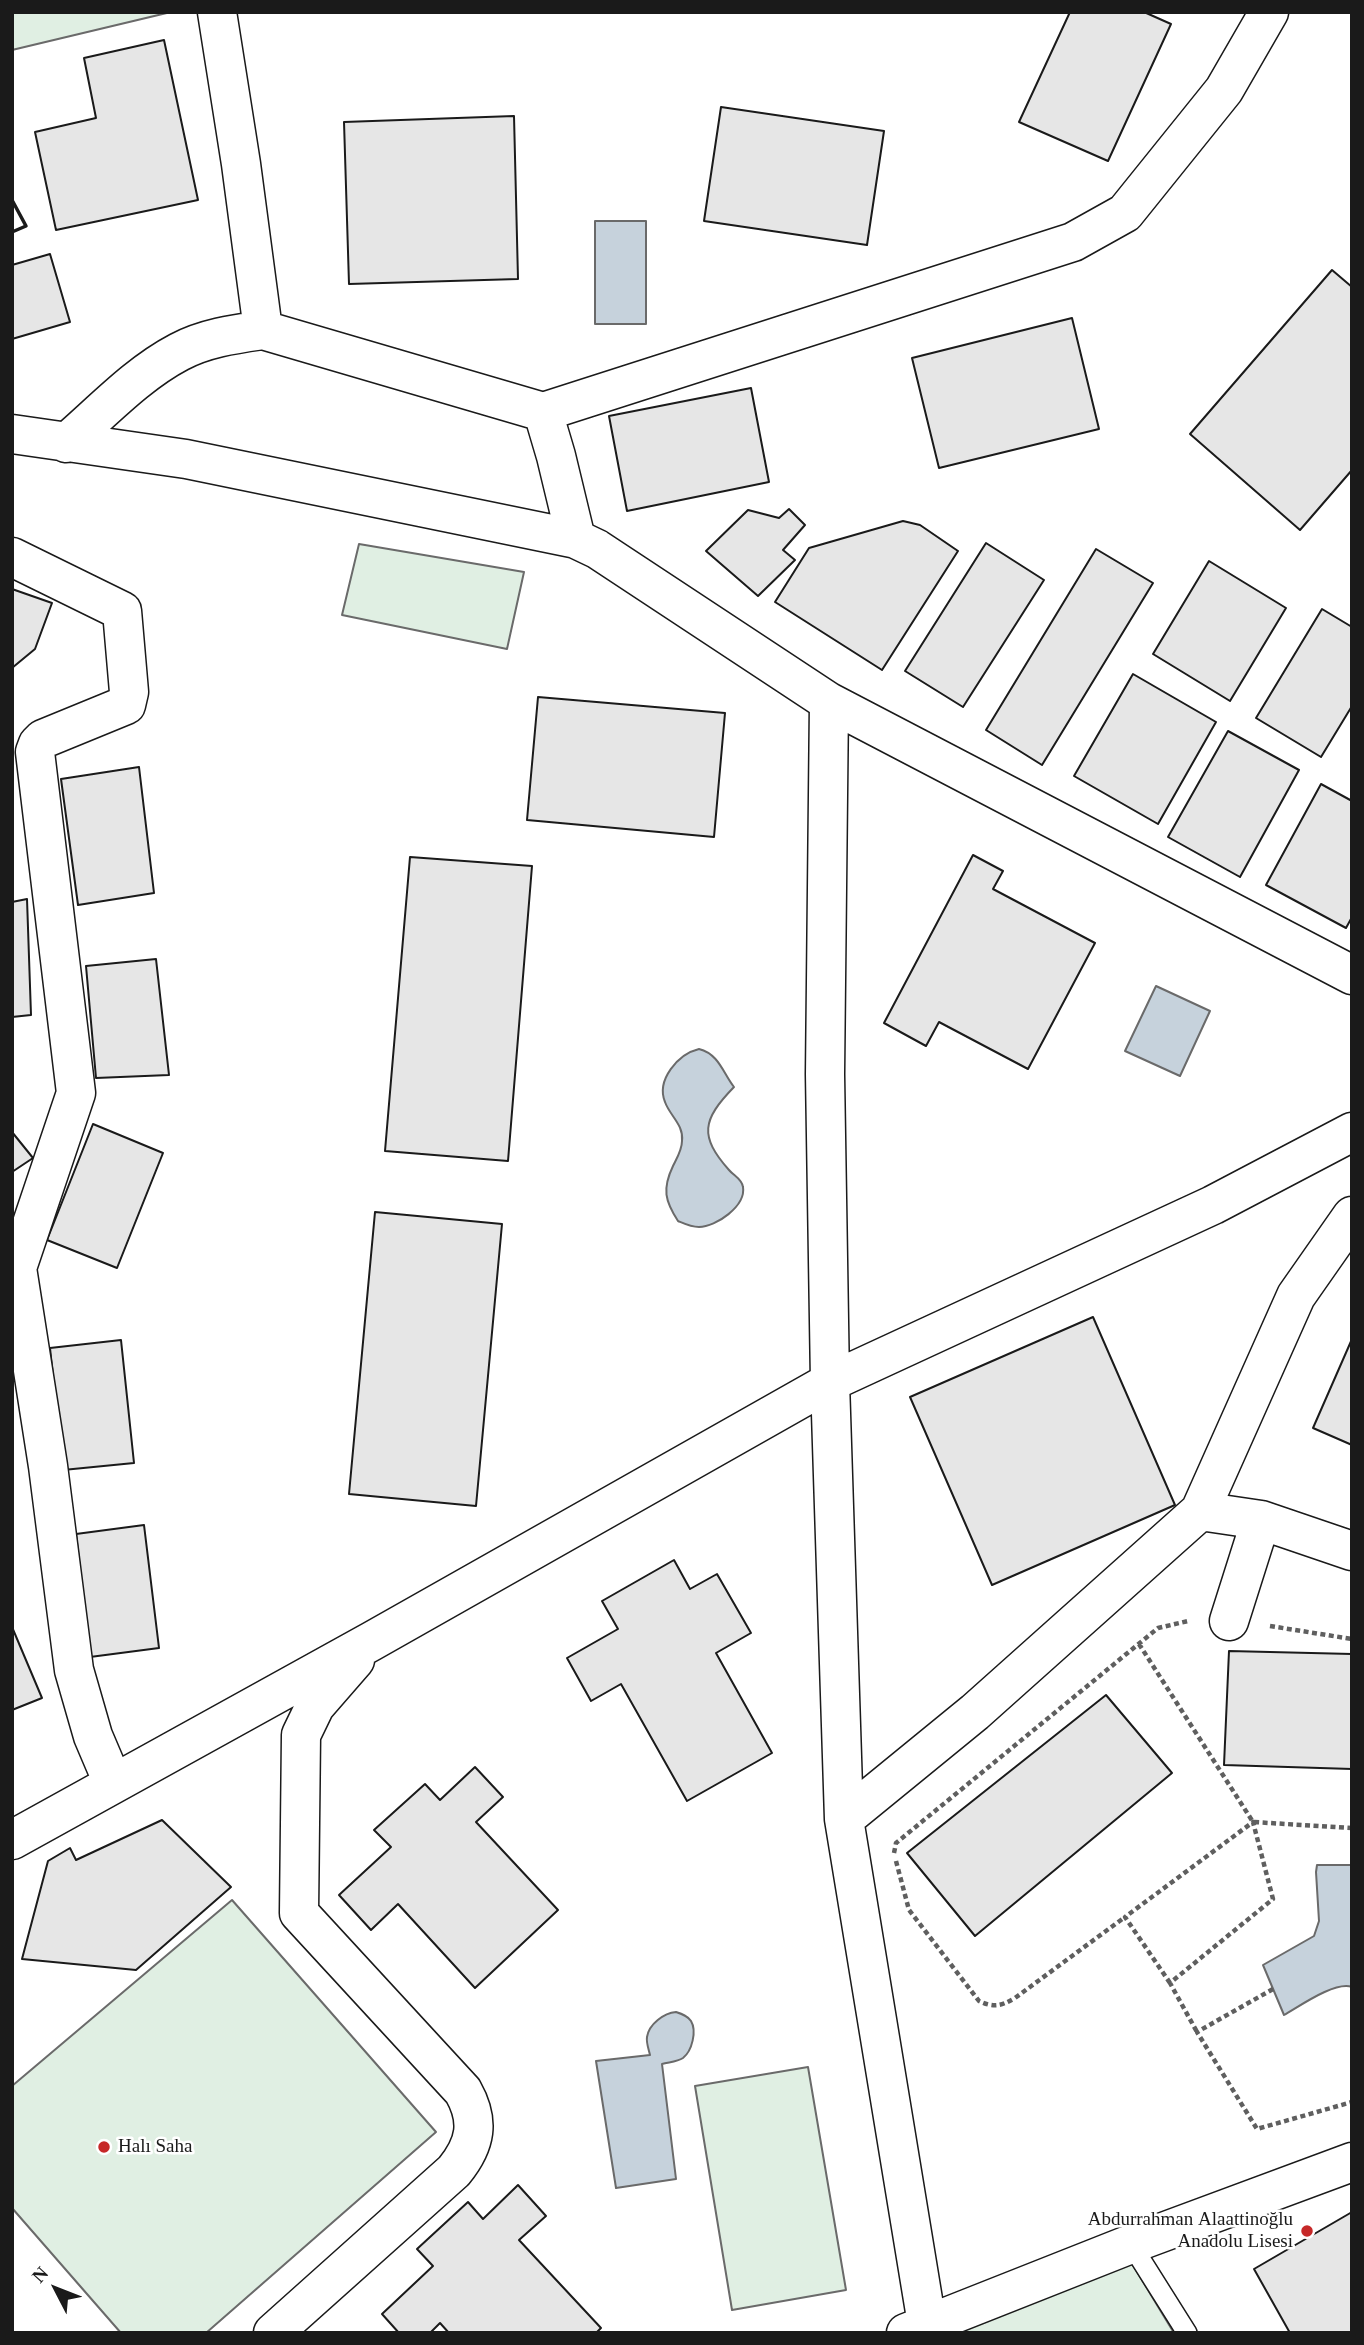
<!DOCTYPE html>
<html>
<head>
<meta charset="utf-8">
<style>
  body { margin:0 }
  #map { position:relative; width:1364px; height:2345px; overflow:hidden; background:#fff; font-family:"Times New Roman",serif }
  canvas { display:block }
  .frame { position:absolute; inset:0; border:14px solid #1a1a1a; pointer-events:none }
  .north { position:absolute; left:21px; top:2254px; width:70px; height:70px; -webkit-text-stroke:5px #fff; paint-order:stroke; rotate:312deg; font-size:19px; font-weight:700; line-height:28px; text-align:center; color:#1a1a1a }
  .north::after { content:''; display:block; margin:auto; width:24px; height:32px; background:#1a1a1a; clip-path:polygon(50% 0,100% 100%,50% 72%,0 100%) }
</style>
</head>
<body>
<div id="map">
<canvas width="1364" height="2345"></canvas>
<div class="frame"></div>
<div class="north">N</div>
</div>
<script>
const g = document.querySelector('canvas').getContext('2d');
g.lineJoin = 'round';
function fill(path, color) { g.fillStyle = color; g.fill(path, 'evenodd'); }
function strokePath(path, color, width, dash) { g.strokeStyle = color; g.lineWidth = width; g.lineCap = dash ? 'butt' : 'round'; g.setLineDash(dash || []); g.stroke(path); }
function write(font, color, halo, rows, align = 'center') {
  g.font = font + ' "Times New Roman",serif'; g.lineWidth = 5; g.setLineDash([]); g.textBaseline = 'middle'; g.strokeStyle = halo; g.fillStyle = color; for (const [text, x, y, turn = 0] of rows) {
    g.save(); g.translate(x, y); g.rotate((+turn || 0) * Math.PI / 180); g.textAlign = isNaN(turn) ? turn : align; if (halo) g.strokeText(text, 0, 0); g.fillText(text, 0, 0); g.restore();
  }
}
const green = new Path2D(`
  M12,12H171L12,50Z
  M359,544L524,572L507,649L342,615Z
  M232,1900L436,2132L206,2333H121L12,2208V2086Z
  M808,2067L846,2290L732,2310L695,2086Z
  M1128,2257L1174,2333H946Z`);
fill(green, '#e0efe3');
strokePath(green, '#6a6a6a', 2);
const water = new Path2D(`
  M646,221V324H595V221Z
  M1156,986L1210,1011L1180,1076L1125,1051Z
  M699,1049C719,1054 723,1073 734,1087C702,1120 699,1136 729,1170C734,1176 742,1179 743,1187C746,1206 716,1227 699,1227C691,1227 685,1224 678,1221C665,1201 662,1189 673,1166C677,1158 682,1150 682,1141C684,1125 670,1116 665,1102C656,1080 678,1054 699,1049Z
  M1317,1865H1352V1987C1335,1981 1300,2006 1284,2015L1263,1965L1314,1936L1319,1921L1316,1872Z
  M676,2012C682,2014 688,2016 691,2021C697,2031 692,2051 683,2058C677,2062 669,2062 662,2064L676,2179L616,2188L596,2061L650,2055C649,2050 646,2043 647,2037C649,2024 664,2013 676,2012Z`);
fill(water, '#c6d2dc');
strokePath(water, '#6a6a6a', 2);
const building = new Path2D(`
  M1070,12H1144L1171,24L1108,161L1019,122Z
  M164,40L198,200L56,230L35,132L96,118L84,58Z
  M721,107L884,131L867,245L704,221Z
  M514,116L518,279L349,284L344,122Z
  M50,254L70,322L12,339V265Z
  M1332,270L1352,287V470L1300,530L1190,434Z
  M1072,318L1099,429L939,468L912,358Z
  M751,388L769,482L627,511L609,416Z
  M789,509L805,525L783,550L795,560L758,596L706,551L748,510L779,518Z
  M903,521L920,525L958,551L882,670L775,602L809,548Z
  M986,543L1044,580L963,707L905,671Z
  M1096,549L1153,583L1042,765L986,730Z
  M1209,561L1286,608L1230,701L1153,654Z
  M12,589L52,603L35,649L12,668Z
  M1322,609L1352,627V706L1321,757L1256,718Z
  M1133,674L1216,722L1158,824L1074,776Z
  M538,697L725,713L714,837L527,820Z
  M1228,731L1299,770L1240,877L1168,837Z
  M139,767L154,893L78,905L61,779Z
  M1321,784L1352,801V917L1346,928L1266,885Z
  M973,855L1003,871L993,889L1095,943L1028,1069L939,1022L926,1046L884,1023Z
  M410,857L532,866L508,1161L385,1151Z
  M27,899L31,1015L12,1017V902Z
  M156,959L169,1075L96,1078L86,966Z
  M93,1124L163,1153L117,1268L47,1240Z
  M12,1132L33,1158L12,1172Z
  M375,1212L502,1224L476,1506L349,1494Z
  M1093,1317L1175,1505L992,1585L910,1397Z
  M1352,1339V1445L1313,1428Z
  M121,1340L134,1463L63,1470L50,1348Z
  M144,1525L159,1648L90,1657L76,1534Z
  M674,1560L690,1589L717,1574L751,1633L716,1653L772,1753L687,1801L621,1684L591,1701L567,1658L618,1629L602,1601Z
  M12,1627L42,1698L12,1710Z
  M1229,1651L1352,1654V1769L1224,1765Z
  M1106,1695L1172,1773L975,1936L907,1853Z
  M475,1767L503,1797L476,1822L558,1910L475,1988L398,1904L371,1930L339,1895L391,1847L374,1830L425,1784L440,1800Z
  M162,1820L231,1887L136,1970L22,1959L48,1861L70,1848L76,1860Z
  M518,2185L546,2216L519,2240L601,2328L596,2333H449L440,2323L430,2333H399L382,2314L433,2266L417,2249L468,2202L483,2219Z
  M1352,2212V2333H1290L1254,2269Z`);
fill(building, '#e6e6e6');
strokePath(building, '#1a1a1a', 2);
const service = new Path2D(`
  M1131,2244L1187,2333`);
const minor = new Path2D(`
  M217,12L241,164L263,330
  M543,412L1073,242L1125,213L1224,90L1269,12
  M12,434L186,459L576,539L597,549L829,702L1352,975
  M66,443C102,412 137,374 179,352C205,338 235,334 263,330L543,412L556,456L576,539
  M12,557L122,611L129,692L126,705L43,739L38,744L35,752L76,1093L17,1268L48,1466L74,1670L93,1736L113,1783
  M829,702L825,1074L830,1382L844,1819L927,2324
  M1200,1511L1261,1520L1352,1551
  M1229,1621L1261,1520
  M844,1819L975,1712L1200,1511L1296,1296L1352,1216
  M12,1840L372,1641L830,1382L1213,1205L1352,1132
  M273,2333L454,2171C476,2144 480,2121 463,2091L299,1913L301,1735L315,1706L355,1660
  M906,2333L1131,2244L1352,2162`);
strokePath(service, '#1a1a1a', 22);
strokePath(minor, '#1a1a1a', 41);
strokePath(new Path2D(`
  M1270,1626L1352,1639
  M1139,1644L1253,1822L1352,1828
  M894,1853L896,1843L1158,1628L1188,1621
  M896,1861L909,1910L979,2001C994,2008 1001,2006 1015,1998L1125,1917
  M1170,1983L1125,1917L1253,1822L1273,1899L1170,1983L1197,2032
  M1273,1989L1197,2032L1257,2129L1352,2102`), '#5f5f5f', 4.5, [5, 3.5]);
strokePath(service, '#fff', 19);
strokePath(minor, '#fff', 38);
strokePath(new Path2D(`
  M12,200L26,226L12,232`), '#1a1a1a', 3.5);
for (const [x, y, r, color] of [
  [104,2147,7,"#c62828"],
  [1307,2231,7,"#c62828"]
]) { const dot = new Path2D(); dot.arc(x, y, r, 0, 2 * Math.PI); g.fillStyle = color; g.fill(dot); strokePath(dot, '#fff', 2.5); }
write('19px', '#1a1a1a', '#fff', [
  ["Halı Saha",118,2147],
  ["Abdurrahman Alaattinoğlu",1293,2220,"right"],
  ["Anadolu Lisesi",1293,2242,"right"]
], 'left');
</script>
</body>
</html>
